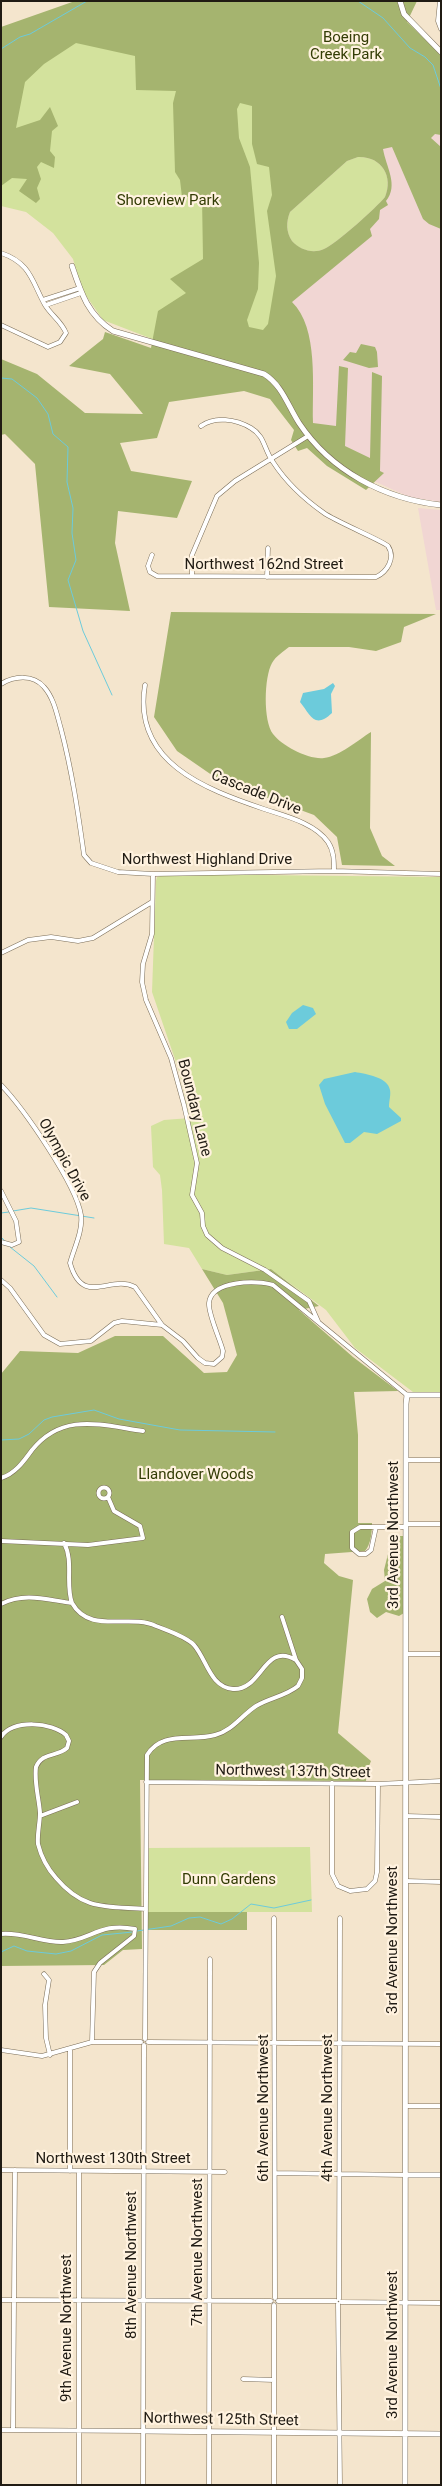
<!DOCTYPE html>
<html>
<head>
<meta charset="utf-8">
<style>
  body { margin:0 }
  #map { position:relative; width:442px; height:2486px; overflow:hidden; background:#f4e5cd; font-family:Roboto,sans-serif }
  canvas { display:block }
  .frame { position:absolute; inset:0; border:2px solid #201b13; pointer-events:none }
</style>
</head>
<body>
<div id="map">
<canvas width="442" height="2486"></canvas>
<div class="frame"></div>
</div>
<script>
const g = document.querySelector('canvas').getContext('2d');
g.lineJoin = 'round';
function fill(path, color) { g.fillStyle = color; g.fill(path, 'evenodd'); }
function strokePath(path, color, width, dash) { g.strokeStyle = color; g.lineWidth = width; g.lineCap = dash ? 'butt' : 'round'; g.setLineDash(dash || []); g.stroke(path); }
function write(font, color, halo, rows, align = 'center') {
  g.font = font + ' Roboto,sans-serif'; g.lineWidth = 4.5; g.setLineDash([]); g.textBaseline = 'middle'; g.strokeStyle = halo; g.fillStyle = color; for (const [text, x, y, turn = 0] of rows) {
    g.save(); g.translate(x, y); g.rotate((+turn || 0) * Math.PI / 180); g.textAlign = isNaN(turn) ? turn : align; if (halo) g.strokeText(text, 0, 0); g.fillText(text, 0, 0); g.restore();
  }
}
fill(new Path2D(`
  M278,91L441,93V502L409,497L376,482L367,481L323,448L276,326Z
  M418,508L441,510V610H436Z`), '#f1d6d3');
fill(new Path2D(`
  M403,17L441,55L278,91L279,282L272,351L155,340L103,320L82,290L73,259L53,233L26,212L1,206V46Z
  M358,157C381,156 394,176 385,197C377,207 336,244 324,249C313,254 299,250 292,241C286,232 286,222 290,212L347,161Z
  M167,874L441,877V1392H413L355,1348L326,1310L271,1269L227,1275L202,1269L189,1248L164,1244L162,1190L160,1175L153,1167L151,1126L164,1120L190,1118L179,1071L152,992L156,881L157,877Z
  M310,1847L312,1912H148V1848Z`), '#d3e29d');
fill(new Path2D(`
  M75,1H417L407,22L441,55V135L435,134L431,138L441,147V229L429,224L423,219L392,147L383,149C386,167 399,185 386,201L388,205L380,210L379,219L370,229L372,236L292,302C319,328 312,387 313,423L336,426L339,366L348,368L345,446L370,458L372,372L382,376L380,471L384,473L366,490L327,466L307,448L298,451L291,440L294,430L270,399L244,391L169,402L157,438L120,443L131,471L192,481L177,518L118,511L115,543L130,611L49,607L35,464L5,434L1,435V359L37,374L85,413L143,414L110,374L69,366L103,339L105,332L151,348L158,311L186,293L170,279L203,259L202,197H182L180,180L175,172L173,103L176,91L136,90L135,56L76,43L44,64L25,82L16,128L40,120L50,107L58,126L52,131L50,151L55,157L54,168L41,162L37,167L41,179L37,188L40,199L36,203L19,191L27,179L12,178L1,186V27ZM240,103L252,106V144L257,164L269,167L272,195L267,211L276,276L268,324L263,330L249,327L247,320L258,289L259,263L250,167L239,138L237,109ZM358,157C381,156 394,176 385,197C377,207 336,244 324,249C313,254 300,250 292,241C286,232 286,222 290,212L347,161Z
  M361,344L375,347L377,352L378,367L369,368L343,360L350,352L356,353Z
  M171,612L436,614L404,627L401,642L376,651L349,647H289C284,651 276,656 272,663C264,677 263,721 273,734C282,746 309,760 324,758C340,756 358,740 371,732L370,828L382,856L395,866L342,865L337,837L314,815L219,780L177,751L154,717Z
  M202,1269L227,1275L271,1269L319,1306L299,1310L353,1357L398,1391L354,1392L358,1435V1523H372C372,1532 371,1544 365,1551L325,1554L324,1563L339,1576L353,1580L338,1733L371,1761L367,1771L366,1781L140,1780L142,1949L123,1950L104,1965L1,1966V1374L20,1351L78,1353L115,1336H163L204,1373L227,1372L237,1355L223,1303Z
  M396,1536H404V1613L399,1616L386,1612L377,1618L370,1612L367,1599L372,1589L385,1581L384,1570L390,1546H394Z
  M148,1912H247V1930H148Z`), '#a5b46f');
fill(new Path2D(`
  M333,683L335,686L331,694L332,713C314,730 310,714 300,702L303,693L324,689Z
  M303,1005L313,1008L316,1014L297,1029H289L286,1022L292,1013Z
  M355,1072C366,1074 388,1077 390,1090C391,1095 389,1101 389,1107L401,1118V1121L377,1134L364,1132L350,1143H345L325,1104L319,1085L324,1079Z`), '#6ccbdb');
strokePath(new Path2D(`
  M358,1L383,18L410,48L425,57L433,65L441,89
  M1,49L20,37L30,34L87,1
  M1,378L12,379L37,398L48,414L53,434L68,447L67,482L73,508L72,533L76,560L68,580L83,631L112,695
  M13,1211L31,1208L94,1218
  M1,1213L9,1212
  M1,1237L6,1242
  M10,1247L34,1266L57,1297
  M1,1440L19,1439L29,1434L44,1420L52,1417L94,1410L119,1419L180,1430L275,1432
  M137,1931L171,1926L189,1918L200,1917L221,1924L232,1919L251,1904L274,1908L311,1900
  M1,1952L14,1946L27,1951L56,1954L71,1951L102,1935L133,1932`), '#6ccbdb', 1);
const street = new Path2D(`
  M440,1L438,21L441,29
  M1,253C31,263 32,282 45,305C51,315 62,322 66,333L60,342L48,347L1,325
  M43,300L80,288
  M46,305L81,293
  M152,555L148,566L150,572L157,576L376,577C387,572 396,558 388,546C385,542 335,521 324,513C304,499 286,482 273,462C264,450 265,436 251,428C236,419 215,416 201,426
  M192,575V555L217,496L235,481L308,436
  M267,577L268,548
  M1,684C14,676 33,674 44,687C54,698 57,715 61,729C72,771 78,812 84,855L91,863L118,872L153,874L334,871L441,874
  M145,685C132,762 205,789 264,809C285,816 315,823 328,842C334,851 334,861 334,871
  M153,874L152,934L143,964L142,982L146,1000L171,1058L184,1105L197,1163L192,1195L202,1213L203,1226L207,1235L222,1248L265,1270L309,1301L318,1321
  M1,953L28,940L51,937L78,941L93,938L152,902
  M1,1085C24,1109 76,1184 81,1215C83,1231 74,1248 70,1263C83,1308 110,1274 135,1287L162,1325L183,1341L198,1358L205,1363L214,1364L222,1357L223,1351C220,1339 208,1314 209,1303C211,1280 258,1280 273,1285L407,1395
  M1,1191L16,1221L19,1242L12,1245L1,1242
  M1,1280L10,1288L44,1335L60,1344L91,1341L114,1323L122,1321L162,1325
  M406,1460H441
  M1,1478C15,1474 24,1461 32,1450C63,1412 100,1425 143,1431
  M98.5 1493a5.5 5.5 0 1 1 11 0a5.5 5.5 0 1 1-11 0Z
  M406,1524H441
  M360,1527H376L371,1550L366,1554H359L352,1548V1532Z
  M376,1527H406
  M1,1541L88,1545L143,1538L140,1526L114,1511L108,1497
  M64,1543C74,1561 65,1584 72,1603
  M1,1604C25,1592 47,1600 72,1603C90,1635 129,1613 156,1626C168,1631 185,1636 194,1645C207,1660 210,1687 233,1689C262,1691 264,1641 296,1660
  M406,1654H441
  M1,1737C13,1719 52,1722 66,1735L69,1741L67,1748C57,1757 42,1752 36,1767C34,1783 39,1798 40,1813C40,1823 37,1833 38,1844C41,1856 47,1868 56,1878C84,1911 106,1906 146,1909
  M146,1782L378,1784L441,1781
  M332,1783V1874L338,1886L350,1891L367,1889L375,1881L377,1872L378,1784
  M40,1816L77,1802
  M406,1816L441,1817
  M406,1881L441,1882
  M274,1918L275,2298
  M1,1934C23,1932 43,1943 63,1942C91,1940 100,1922 135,1929L134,1936L100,1963L94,1972L92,2042
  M44,1974L49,1980L45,2005L46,2038L50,2055
  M145,2039L147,1755C162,1730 191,1742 215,1735C232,1731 242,1715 256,1706C269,1698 286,1696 298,1686L302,1678V1669L296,1660L282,1617
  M148,2042L441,2044
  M1,2050L42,2056L92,2042H141
  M406,2106H441
  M1,2170L225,2172
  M70,2171V2049
  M79,2171V2485
  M275,2173L406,2175
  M339,2299L340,1918
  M1,2300L271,2301
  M278,2301H336
  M341,2302L441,2303
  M338,2304L340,2485
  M243,2379L274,2380
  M1,2430L143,2431
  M13,2430L15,2170
  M143,2485L144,2045
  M209,2485L210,1959
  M274,2485V2305`);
const secondary = new Path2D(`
  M400,1L404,14L441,52
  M72,266C81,293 88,315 113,331L264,374C282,385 288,406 299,423C331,471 384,499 441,505
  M406,2175H441
  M143,2431L441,2434
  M405,2485L406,1404L407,1395H441`);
strokePath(street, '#7a6d58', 5);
strokePath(secondary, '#7a6d58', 6);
strokePath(street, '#fff', 4);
strokePath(secondary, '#fff', 5);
write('15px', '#333c05', '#fff2df', [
  ["Boeing",346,38],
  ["Creek Park",346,55],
  ["Shoreview Park",168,201],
  ["Llandover Woods",196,1475],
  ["Dunn Gardens",229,1880]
]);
write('15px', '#201b13', '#fff2df', [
  ["Northwest 162nd Street",264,565],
  ["Cascade Drive",256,793,22],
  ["Northwest Highland Drive",207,860],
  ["Boundary Lane",194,1108,76],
  ["Olympic Drive",64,1160,61],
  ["3rd Avenue Northwest",394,1535,-90],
  ["Northwest 137th Street",293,1772,1],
  ["3rd Avenue Northwest",393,1940,-90],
  ["6th Avenue Northwest",264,2108,-90],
  ["4th Avenue Northwest",328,2108,-90],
  ["Northwest 130th Street",113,2159],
  ["7th Avenue Northwest",198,2252,-90],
  ["8th Avenue Northwest",132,2265,-90],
  ["9th Avenue Northwest",67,2328,-90],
  ["3rd Avenue Northwest",393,2345,-90],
  ["Northwest 125th Street",221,2420,1]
]);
</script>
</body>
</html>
